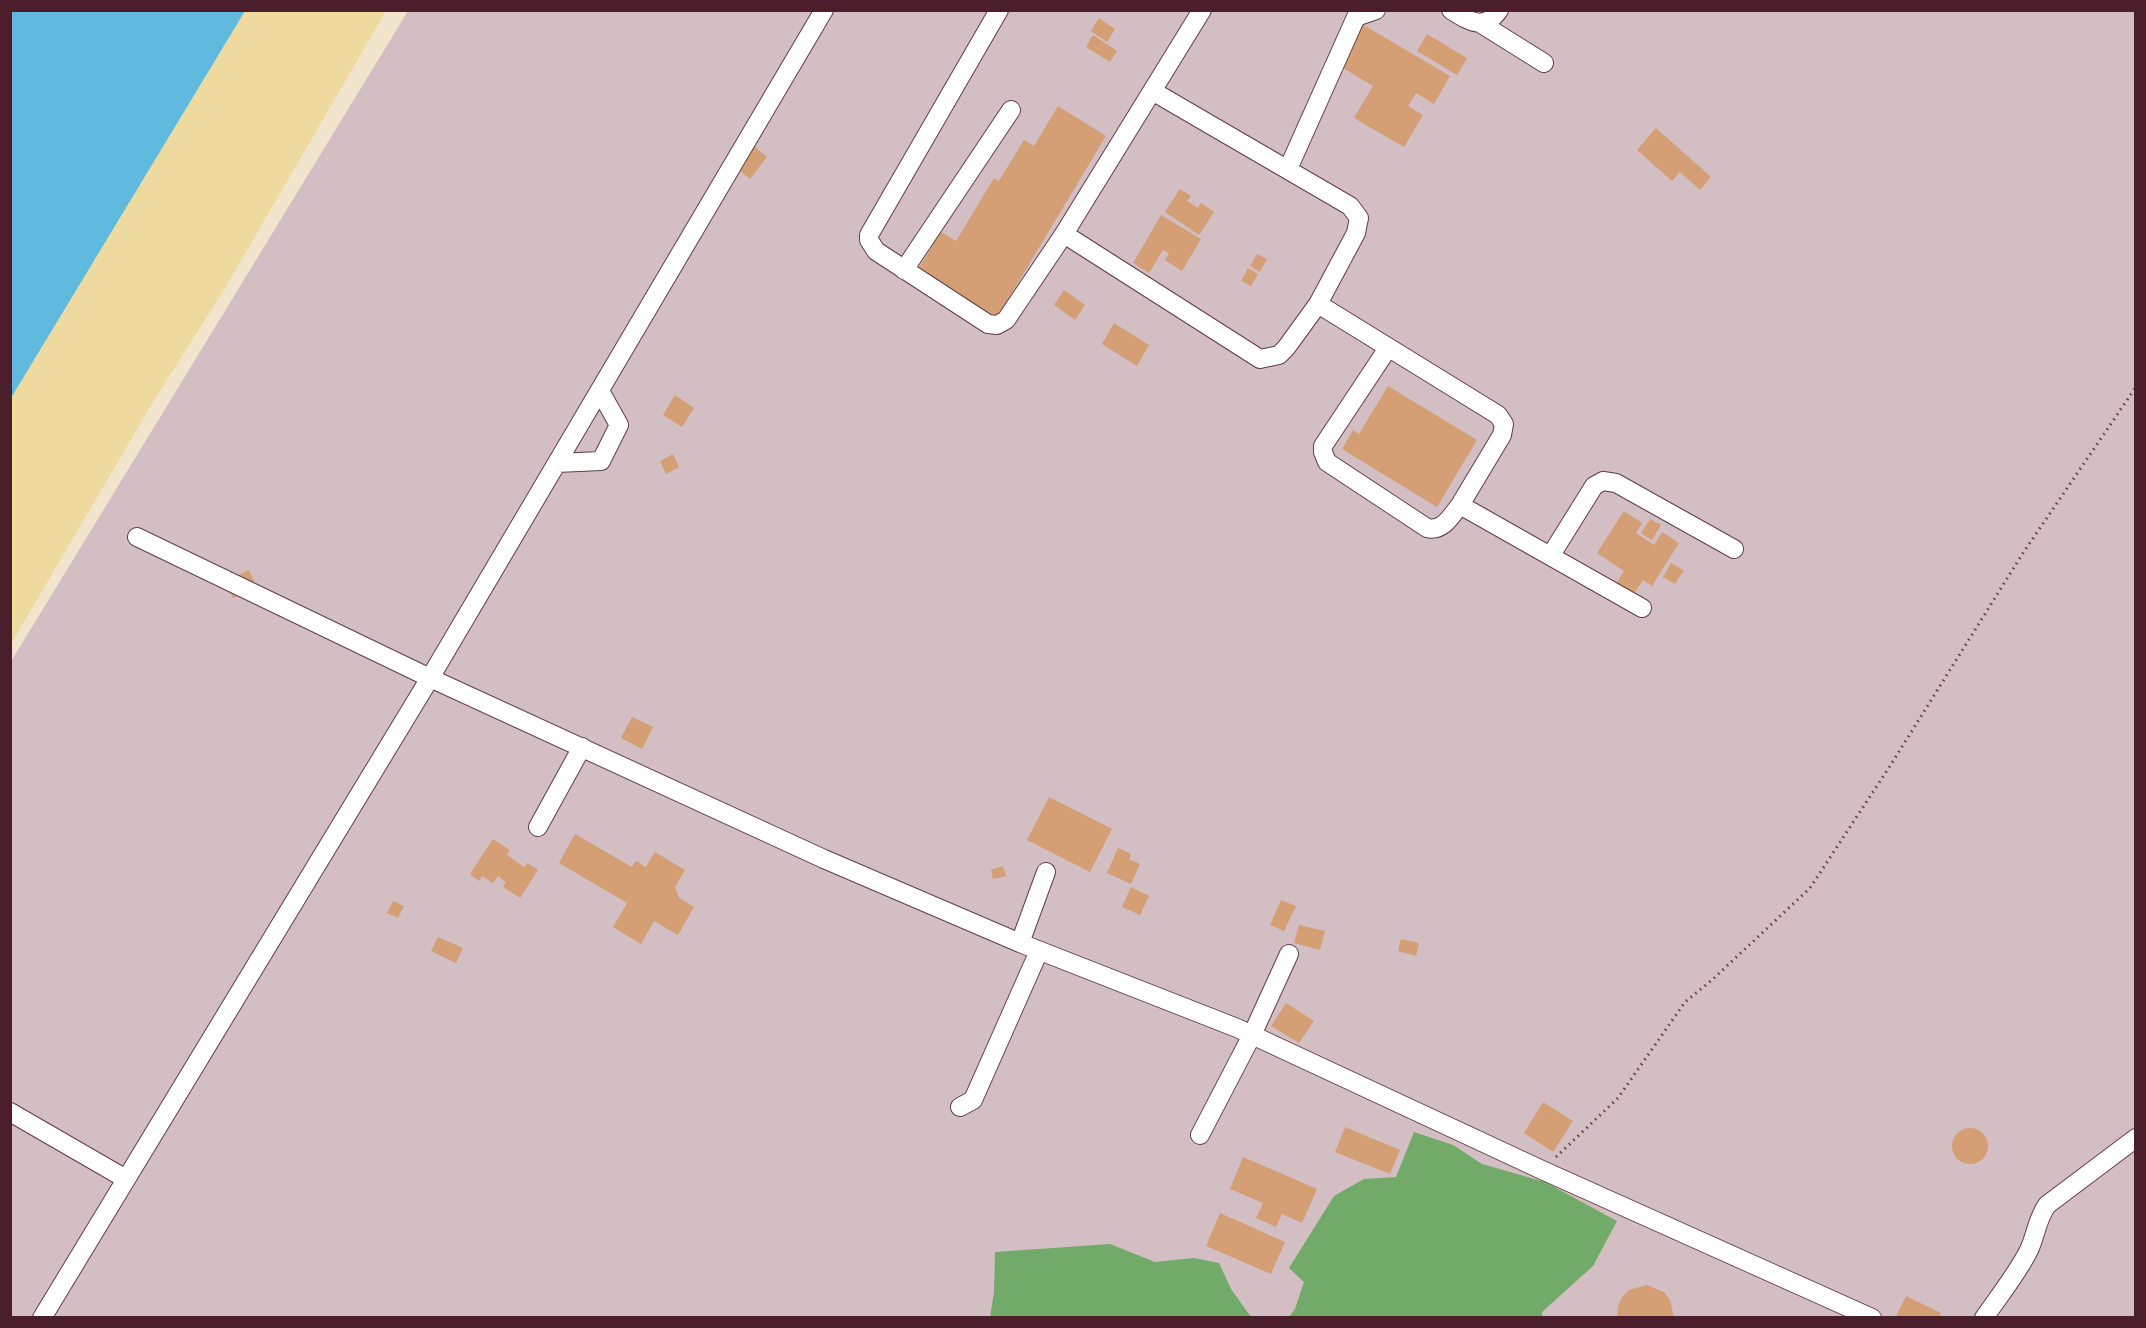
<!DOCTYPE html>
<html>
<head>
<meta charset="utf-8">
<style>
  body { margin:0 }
  #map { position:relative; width:2146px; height:1328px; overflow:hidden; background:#f1e6cd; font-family:"IM FELL French Canon",serif }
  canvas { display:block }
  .frame { position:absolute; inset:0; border:12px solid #4a1f2b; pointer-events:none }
</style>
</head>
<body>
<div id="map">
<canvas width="2146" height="1328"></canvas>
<div class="frame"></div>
</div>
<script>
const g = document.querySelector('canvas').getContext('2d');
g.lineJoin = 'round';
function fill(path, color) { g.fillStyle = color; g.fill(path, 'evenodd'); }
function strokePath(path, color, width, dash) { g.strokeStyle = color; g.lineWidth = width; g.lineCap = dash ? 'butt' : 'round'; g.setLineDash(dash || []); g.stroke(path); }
fill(new Path2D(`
  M408,11H2135V1317H11L10,663Z`), '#d2bec3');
fill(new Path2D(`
  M1414,1132L1453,1145L1482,1164L1545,1182L1617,1221L1593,1266L1542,1312V1317H1289L1295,1309L1304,1282L1289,1268L1334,1196L1364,1179L1396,1177Z
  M1110,1244L1155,1262L1194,1258L1219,1263L1231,1289L1251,1317H990L994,1292L995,1252Z`), '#72ab69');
fill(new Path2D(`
  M245,11H386L224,290L153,402L11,644V398Z`), '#eeda9e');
fill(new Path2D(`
  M11,10L245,11L11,398L10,11Z`), '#5fbadd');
fill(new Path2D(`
  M1099,18L1115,29L1107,42L1091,31Z
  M1362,24L1450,76L1434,104L1416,93L1408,106L1423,115L1404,147L1354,118L1373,86L1338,65Z
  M1427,34L1467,58L1457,75L1417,51Z
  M1093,35L1117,51L1110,62L1086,47Z
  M1058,106L1106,136L995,321L916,273L941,232L956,241L994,178L999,181L1024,140L1034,146Z
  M1656,128L1711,177L1700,190L1680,172L1672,181L1637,150Z
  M754,146L767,157L750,179L736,167Z
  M1180,189L1191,196L1187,201L1198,208L1201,203L1214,212L1199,235L1165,212Z
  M1161,215L1201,239L1182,271L1165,260L1169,253L1163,250L1149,273L1133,263Z
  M1257,254L1267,259L1260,272L1250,266Z
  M1248,268L1258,274L1251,286L1241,281Z
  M1064,290L1085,305L1075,320L1054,305Z
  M1114,323L1149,345L1137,366L1102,344Z
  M1388,386L1477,440L1437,507L1342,449L1353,430L1359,434Z
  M675,395L694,408L682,427L663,415Z
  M673,454L679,467L666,474L660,461Z
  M1624,511L1642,523L1636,533L1654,545L1662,532L1679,543L1652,586L1643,580L1633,595L1616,584L1624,571L1597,553Z
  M1650,519L1661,525L1652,540L1641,533Z
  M1671,563L1684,570L1675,584L1663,577Z
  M249,570L257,588L233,598L226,581Z
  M632,717L653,727L642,749L621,738Z
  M1049,797L1112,829L1090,872L1027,840Z
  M575,834L632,867L636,861L646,867L655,852L685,870L675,887L679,898L694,907L678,935L654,921L641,944L613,927L627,903L559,863Z
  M493,839L510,850L507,855L524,867L527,863L538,870L520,898L503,887L506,882L498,876L493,883L482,876L479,881L470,874Z
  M1118,848L1131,854L1129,859L1140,864L1131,884L1107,873Z
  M1003,866L1006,876L993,879L991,870Z
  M1131,887L1149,896L1140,915L1122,907Z
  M1281,900L1296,906L1284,931L1270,925Z
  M393,901L404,906L398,918L387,913Z
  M1299,925L1325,931L1320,950L1294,943Z
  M438,937L463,948L456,963L431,951Z
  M1401,939L1419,943L1416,956L1398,951Z
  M1286,1003L1314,1021L1299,1043L1271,1026Z
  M1543,1102L1573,1121L1553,1152L1524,1133Z
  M1345,1127L1400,1150L1390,1174L1335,1152Z
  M1952 1146a18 18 0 1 1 36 0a18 18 0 1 1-36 0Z
  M1243,1157L1317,1189L1302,1223L1282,1214L1276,1227L1256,1218L1263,1203L1230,1189Z
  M1220,1213L1285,1242L1271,1274L1206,1246Z
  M1647,1285L1664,1292L1670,1300L1674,1318H1617L1618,1306L1622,1297L1629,1290Z
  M1906,1296L1941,1313L1939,1318H1895Z`), '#d59f75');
const minor = new Path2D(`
  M999,10L869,235V240L876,251L988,324L997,325L1006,320L1064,234L1202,10
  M1451,10C1469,21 1484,32 1499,10
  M1480,23L1544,63
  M1154,92L1350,206L1359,218L1356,233L1318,304L1498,415L1504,424L1502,435L1460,505L1642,608
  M1288,169L1356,17L1376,10
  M1064,234L1260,359L1279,355L1286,348L1318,304
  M904,270L1011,110
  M1388,348L1323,446V452L1327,462L1427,528C1443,532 1451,516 1460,505
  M557,463L601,461L619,425L600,391
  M137,537L430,678L824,859L1020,943L1237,1028L1542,1170L1872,1318
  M1551,555L1594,486L1603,481L1616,483L1734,549
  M538,827L582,747
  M1020,943L1046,872
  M960,1107L973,1100L1039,951
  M10,1112L126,1179
  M1200,1135L1252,1035L1289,954
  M42,1318L430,678L824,10
  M1984,1318C1999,1296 2017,1274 2029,1250C2036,1235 2037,1219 2047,1205L2136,1138`);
strokePath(minor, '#633d43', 20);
strokePath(new Path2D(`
  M1556,1157L1618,1098L1685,1002L1712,980L1810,888L1890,766L2023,553L2136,387`), '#633d43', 3, [1.5, 4.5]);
strokePath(minor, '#fff', 18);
</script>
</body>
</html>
